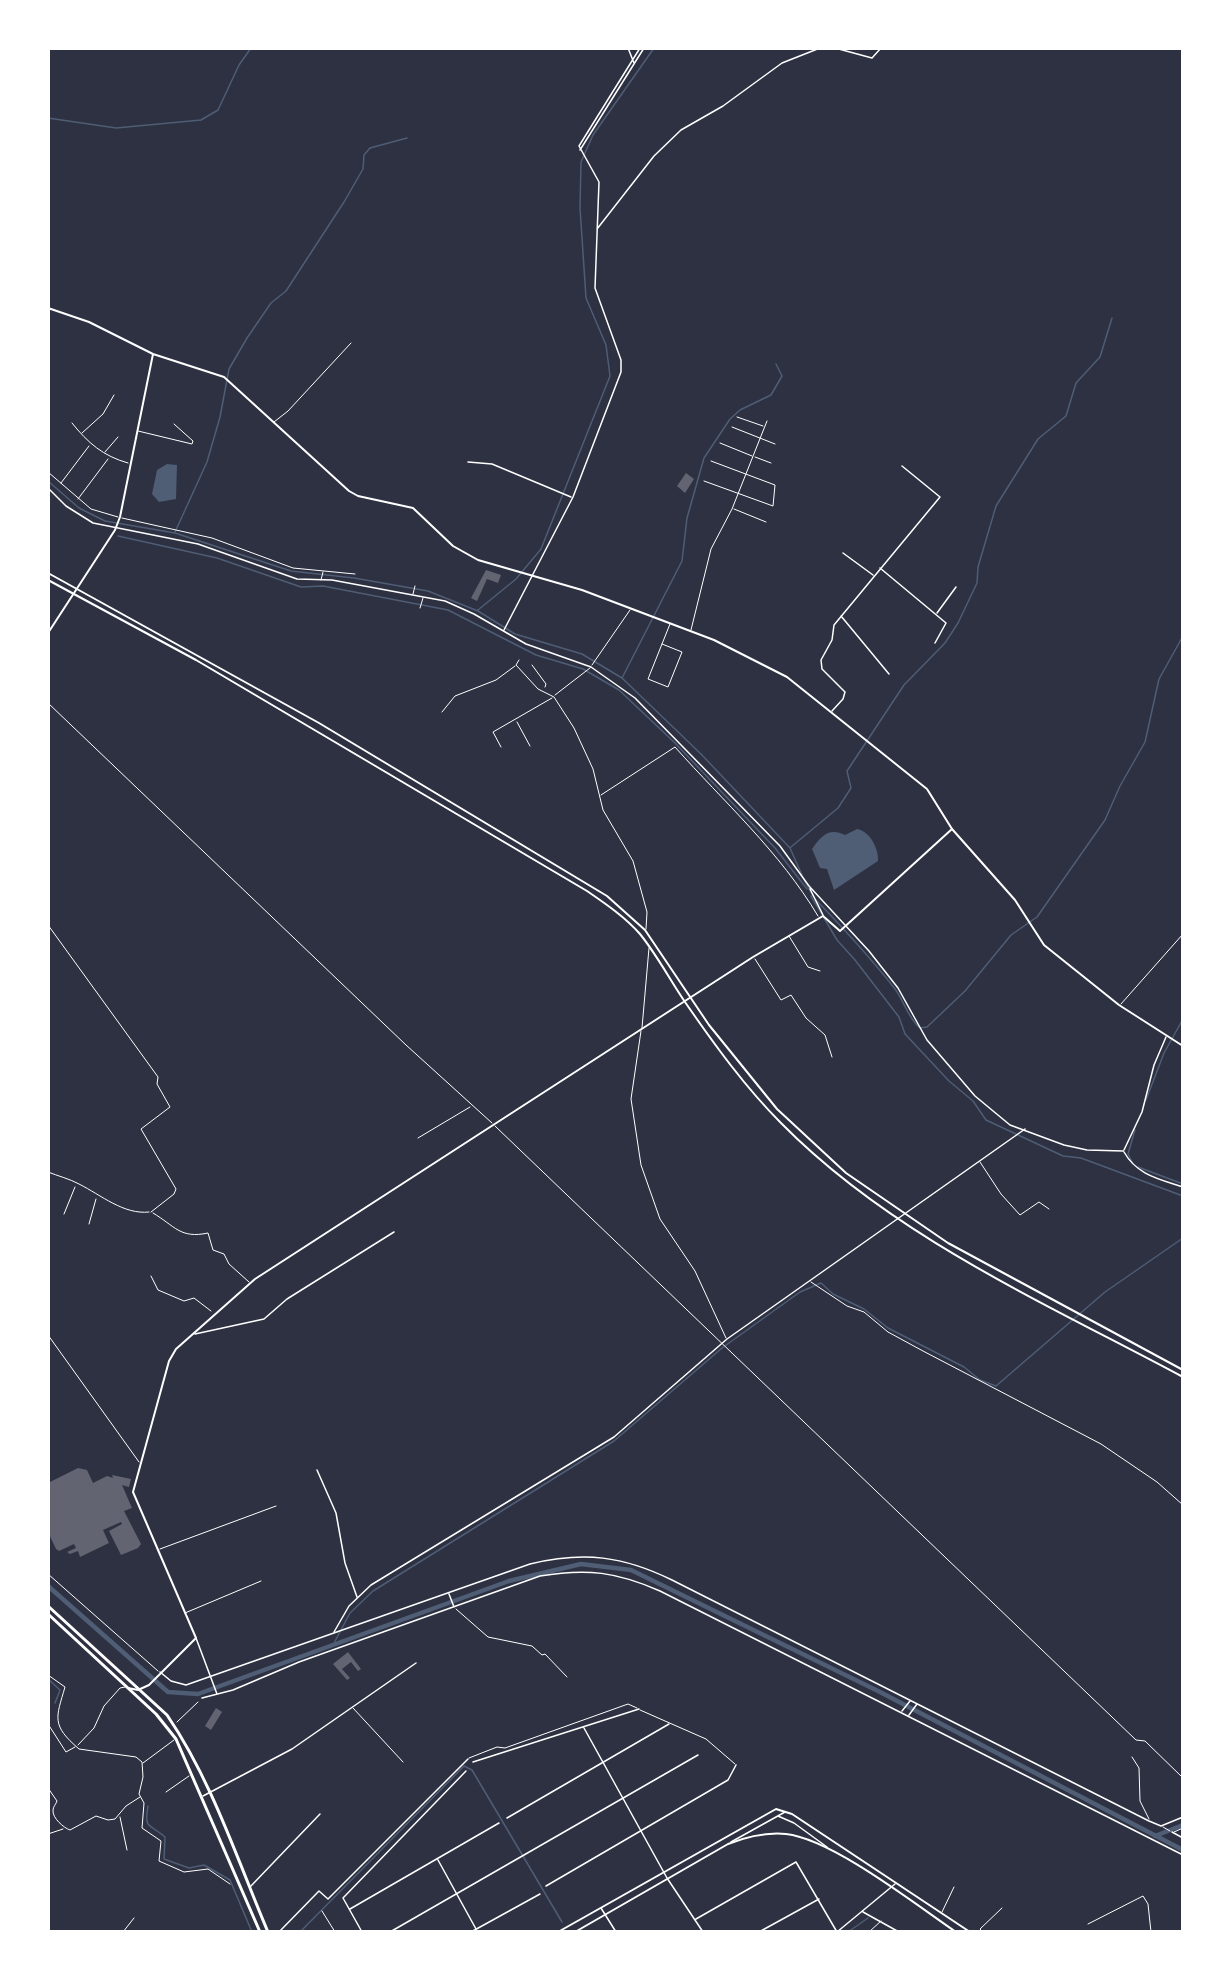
<!DOCTYPE html>
<html>
<head>
<meta charset="utf-8">
<style>
  body { margin:0 }
  #map { position:relative; width:1231px; height:1980px; overflow:hidden; background:#2d3142; font-family:Montserrat,sans-serif }
  canvas { display:block }
  .frame { position:absolute; inset:0; border:50px solid #fff; pointer-events:none }
</style>
</head>
<body>
<div id="map">
<canvas width="1231" height="1980"></canvas>
<div class="frame"></div>
</div>
<script>
const g = document.querySelector('canvas').getContext('2d');
g.lineJoin = 'round';
function fill(path, color) { g.fillStyle = color; g.fill(path, 'evenodd'); }
function strokePath(path, color, width, dash) { g.strokeStyle = color; g.lineWidth = width; g.lineCap = dash ? 'butt' : 'round'; g.setLineDash(dash || []); g.stroke(path); }
fill(new Path2D(`
  M167,464L177,465L176,499L159,502L152,494L157,470Z
  M857,829C870,831 879,849 878,861L834,890L827,869L820,868L812,849C821,836 829,827 845,835Z`), '#4f5d75');
strokePath(new Path2D(`
  M48,118L116,128L201,120L218,110L239,65L251,48
  M48,481L79,508L105,521L175,533L291,571L354,578L428,591L478,611L515,634L582,654L622,678L701,754L790,848L802,875
  M175,532L207,462L220,417L229,369L247,338L271,303L286,291L344,202L363,169L364,155L370,148L407,138
  M118,536L217,558L301,587L323,586L448,610L536,655L583,669L619,690L676,744L775,848L807,889
  M478,610L516,579L541,549L610,376L606,345L586,298L580,208L581,162L593,135L654,48
  M622,678L682,561L687,518L704,458L730,419L740,410L771,395L782,376L776,364
  M791,847L838,808L851,788L847,771L904,685L945,643L958,623L977,583L978,567L996,506L1038,439L1066,416L1076,383L1100,357L1112,318
  M804,880L813,896
  M811,896L837,940L855,960L899,1017L905,1034L949,1081L973,1101L986,1120L1063,1156L1081,1158L1183,1196
  M816,900C844,929 870,957 895,989C904,1001 908,1018 920,1028L927,1027L965,991L1011,935L1037,917L1105,820L1120,786L1145,742L1159,679L1183,636
  M1146,1100L1164,1053L1183,1019
  M1132,1162L1128,1154L1135,1130
  M1138,1167L1183,1184
  M333,1645L350,1613L373,1591L614,1441L722,1348L800,1292L821,1283L833,1294L864,1309L888,1328L964,1367L980,1380L996,1386L1105,1292L1183,1238
  M48,1679L60,1690L55,1703
  M148,1806C144,1830 149,1823 165,1837L164,1859L189,1868L204,1865L230,1880L252,1932
  M48,1927L50,1932
  M300,1932L464,1766L472,1770L562,1922
  M848,1932L868,1918`), '#4f5d75', 1.5);
strokePath(new Path2D(`
  M48,1586L168,1692L198,1694L509,1581L581,1564L631,1570L878,1691L1183,1850
  M1155,1836L1183,1825`), '#4f5d75', 4.5);
fill(new Path2D(`
  M686,473L694,479L685,493L677,486Z
  M486,570L501,575L498,583L487,579L477,601L471,598Z
  M78,1468L87,1470L93,1483L107,1476L113,1478L112,1475L131,1479L129,1487L122,1485L132,1508L124,1511L141,1544L138,1548L121,1555L109,1531L122,1524L121,1522L103,1530L109,1543L80,1557L78,1551L70,1554L67,1552L76,1548L74,1544L59,1551L56,1549L48,1532V1483Z
  M348,1652L361,1669L358,1671L351,1662L342,1669L350,1678L347,1680L333,1664Z
  M216,1708L222,1712L211,1730L205,1726Z`), '#626471');
strokePath(new Path2D(`
  M532,665L546,684L545,687
  M64,1214L75,1187
  M89,1224L96,1199
  M151,1276L158,1290L184,1301L194,1298L211,1311
  M177,1722L198,1702`), '#fff', 1);
strokePath(new Path2D(`
  M737,417L763,426
  M274,422L288,411L351,343
  M72,423C88,443 103,456 128,463
  M732,427L775,444
  M138,431L192,444L193,441L174,424
  M82,433L103,414L114,395
  M720,443L752,456
  M105,452L118,437
  M755,457L771,463
  M48,472L91,509L118,517
  M704,481L773,506L775,485L711,461
  M61,483L89,446
  M78,499L108,459
  M734,509L766,522
  M122,518L212,538L293,568L355,574
  M321,580L323,572
  M413,594L415,586
  M420,608L423,598
  M691,630L711,549L732,509L767,421
  M662,644L682,652L668,687L648,679L670,624
  M519,660L516,665L538,689L554,697L574,728L593,769L603,810L633,861L647,912L646,929
  M592,665L630,610
  M555,695L590,668
  M48,703L406,1045L492,1123
  M442,712L455,696L496,680L515,666
  M517,722L530,746
  M501,747L493,732L552,698
  M601,795L675,747C724,802 780,852 818,916
  M48,925L158,1077L157,1084L170,1107L141,1129L176,1189L174,1194L151,1212
  M789,936L808,967L820,971
  M755,959L781,1000L791,995L806,1018L825,1035L832,1057
  M1121,1004L1183,934
  M642,1028L649,948
  M641,1031L631,1099L641,1165L660,1219L695,1271L726,1338
  M495,1126L1136,1740L1145,1741L1183,1778
  M418,1138L470,1107
  M980,1162L1001,1194L1020,1215L1039,1202L1049,1209
  M48,1172C58,1176 70,1179 79,1184C101,1195 124,1215 149,1212
  M153,1213C175,1226 180,1239 208,1233L213,1250L224,1254L229,1264L249,1282
  M811,1282L847,1306L864,1312L888,1332L923,1351L1101,1444L1157,1482L1183,1505
  M48,1335L139,1462
  M160,1549L276,1506
  M48,1574L158,1671
  M456,1609L488,1637L532,1646L542,1655L545,1654L567,1677
  M185,1613L261,1581
  M48,1675L65,1687C56,1718 51,1725 79,1749L136,1757L142,1762L143,1777L139,1794L144,1803L142,1828L161,1841L159,1861L184,1872L208,1869L230,1884
  M353,1708L403,1762
  M640,1710L706,1739L735,1764
  M48,1724L66,1752L75,1747
  M78,1745L94,1728L104,1706L120,1688L125,1687
  M1132,1757L1139,1768L1140,1801L1149,1819
  M469,1758L497,1747L505,1748L628,1704L637,1708
  M143,1763L174,1740
  M48,1788L57,1801C56,1804 53,1807 53,1810C52,1818 64,1828 70,1830L96,1816L108,1820L115,1819L126,1806L140,1797
  M166,1792L189,1776
  M120,1817L127,1850
  M1163,1827L1170,1831
  M1174,1832L1183,1828
  M48,1834L63,1829
  M322,1911L335,1932
  M942,1912L954,1887
  M1088,1924L1143,1896L1148,1904L1151,1932
  M177,1931L180,1932
  M123,1932L134,1918
  M869,1932L881,1921
  M983,1932L980,1929L1002,1908
  M1023,1932H1029`), '#fff', 1);
strokePath(new Path2D(`
  M628,48L634,63
  M835,48L872,58L881,48
  M580,150L644,48
  M597,229L654,156L681,130L723,106L782,63L820,48
  M468,462L492,464L571,497
  M48,488L66,506L93,523L198,544L297,579L332,580L445,601L474,614L526,644L591,667L635,698L780,846L809,886L869,951L898,988L927,1040L975,1096L1010,1125L1064,1145L1087,1150L1123,1151
  M843,553L873,575
  M880,568L946,623L935,643
  M937,613L956,587
  M841,616L889,674
  M504,630L573,497L621,372V360L595,288L599,182L579,146L640,48
  M832,711L843,699L845,692L822,669L821,660L832,640L834,625L940,497L902,466
  M810,889L823,915
  M1124,1150L1142,1112L1154,1065L1166,1037
  M1124,1152C1137,1175 1159,1179 1183,1187
  M195,1334L264,1319L287,1299L394,1232
  M317,1470L336,1513L345,1563L357,1597
  M449,1594L454,1607
  M334,1632L349,1606L371,1585L614,1437L727,1339L1025,1129
  M196,1638L217,1694
  M160,1672L171,1681L186,1685L530,1564C584,1551 623,1556 672,1580L1149,1821L1161,1826L1183,1817
  M202,1698L233,1690L299,1662L540,1576C587,1568 617,1572 660,1591L1183,1855
  M902,1711L910,1701
  M909,1715L917,1704
  M584,1728L667,1878L703,1932
  M473,1762L639,1709
  M203,1796L292,1749L416,1663
  M778,1816L794,1823L827,1847
  M507,1818L669,1724
  M1172,1832L1183,1838
  M731,1842L785,1812
  M438,1860L476,1929
  M546,1886L728,1780L736,1765
  M250,1887L320,1814
  M601,1908L616,1932
  M350,1909L499,1823
  M863,1912L899,1932
  M696,1919L796,1862L837,1932
  M279,1932L319,1891L328,1899L468,1759
  M362,1932L343,1898L466,1771
  M390,1932L698,1755
  M471,1932L540,1894
  M759,1932L819,1899
  M837,1932L895,1884`), '#fff', 1.5);
strokePath(new Path2D(`
  M48,573L319,723L607,896L645,930L709,1025L777,1109L846,1173L948,1243L1183,1370
  M48,580L196,660L587,891C606,904 625,917 640,934C657,955 670,980 685,1002C714,1044 745,1087 781,1123C892,1236 1045,1303 1183,1377
  M128,1688L138,1690L149,1685L196,1638L133,1492L169,1361L176,1349L255,1279L753,957L823,916L840,931L952,829`), '#fff', 2);
strokePath(new Path2D(`
  M48,308L89,322L153,354L224,377L349,491L358,496L413,508L453,546L478,560L582,590L714,640L787,677L927,789L952,829L1015,900L1044,945L1119,1005L1183,1046
  M48,633L115,530L120,517L153,354
  M558,1932L776,1809L792,1814L970,1932
  M575,1932L728,1844C746,1837 766,1832 786,1834C832,1839 915,1904 956,1932`), '#fff', 2);
strokePath(new Path2D(`
  M48,1606L167,1715C212,1781 237,1859 268,1932
  M48,1614L156,1714L176,1739L260,1932`), '#fff', 3);
</script>
</body>
</html>
